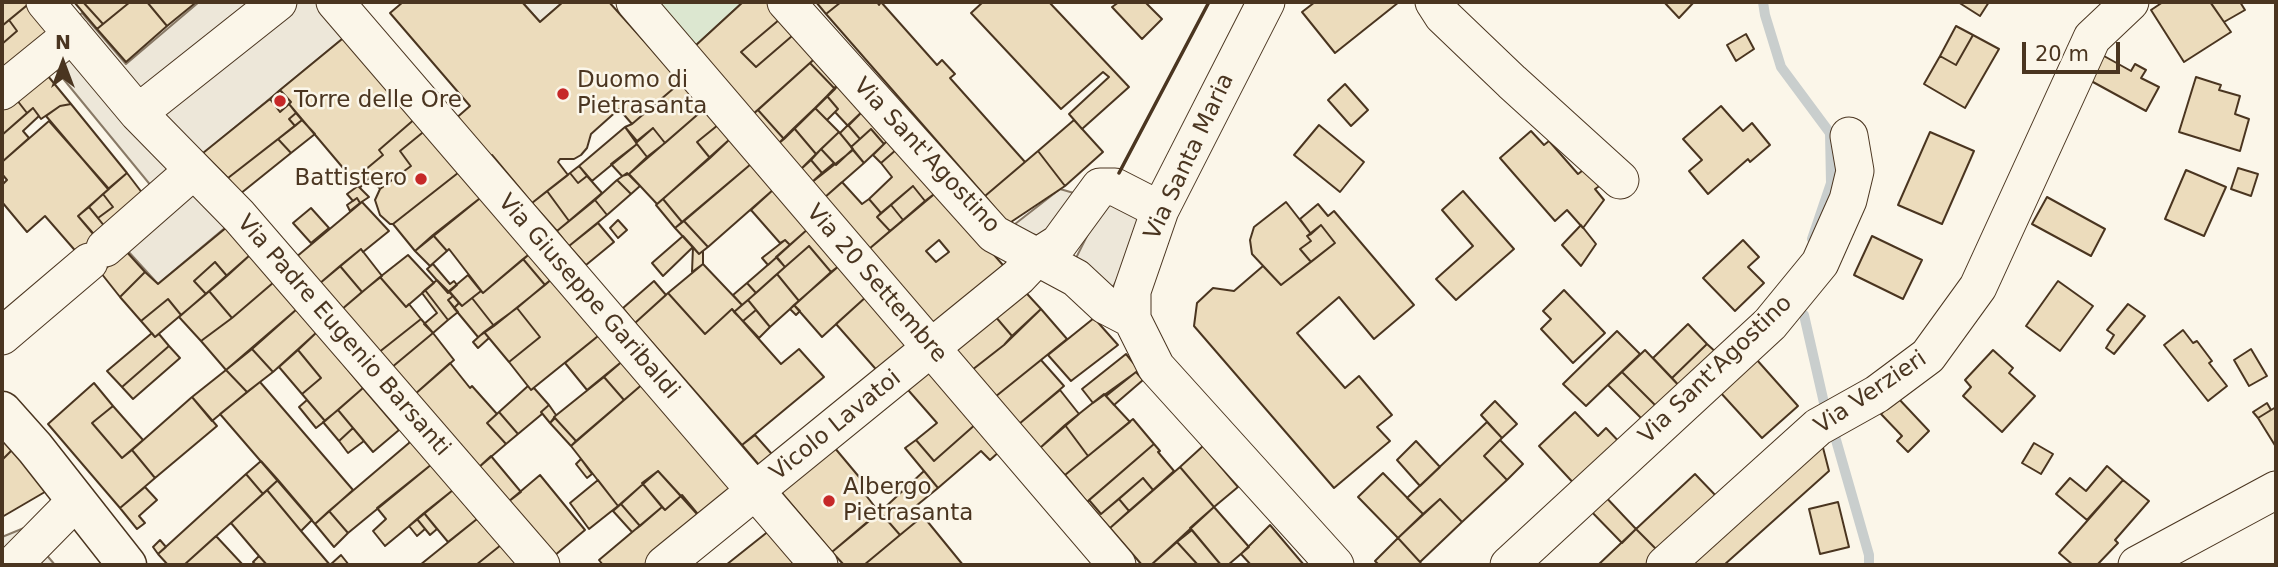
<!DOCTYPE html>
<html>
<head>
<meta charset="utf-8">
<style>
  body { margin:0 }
  #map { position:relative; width:2278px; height:567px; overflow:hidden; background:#fbf6e9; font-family:"DejaVu Sans",sans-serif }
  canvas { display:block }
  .frame { position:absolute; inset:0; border:4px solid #4a3520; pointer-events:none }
  .north { position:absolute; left:28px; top:28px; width:70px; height:70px; -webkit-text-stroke:5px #fbf6e9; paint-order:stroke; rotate:0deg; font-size:19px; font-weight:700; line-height:28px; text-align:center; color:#4a3520 }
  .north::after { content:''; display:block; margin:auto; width:24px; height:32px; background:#4a3520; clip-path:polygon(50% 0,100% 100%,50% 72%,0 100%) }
  .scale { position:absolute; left:2022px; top:42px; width:98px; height:32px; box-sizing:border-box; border:4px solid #4a3520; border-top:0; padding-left:9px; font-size:21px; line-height:24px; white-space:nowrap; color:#4a3520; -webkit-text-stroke:5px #fbf6e9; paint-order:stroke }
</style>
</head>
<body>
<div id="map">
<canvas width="2278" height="567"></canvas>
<div class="frame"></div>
<div class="north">N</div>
<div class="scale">20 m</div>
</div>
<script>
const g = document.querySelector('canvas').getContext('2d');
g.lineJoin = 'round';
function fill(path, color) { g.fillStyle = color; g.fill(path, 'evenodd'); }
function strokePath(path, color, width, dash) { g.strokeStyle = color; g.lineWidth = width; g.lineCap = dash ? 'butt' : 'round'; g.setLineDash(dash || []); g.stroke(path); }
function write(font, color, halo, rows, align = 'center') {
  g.font = font + ' "DejaVu Sans",sans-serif'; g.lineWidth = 5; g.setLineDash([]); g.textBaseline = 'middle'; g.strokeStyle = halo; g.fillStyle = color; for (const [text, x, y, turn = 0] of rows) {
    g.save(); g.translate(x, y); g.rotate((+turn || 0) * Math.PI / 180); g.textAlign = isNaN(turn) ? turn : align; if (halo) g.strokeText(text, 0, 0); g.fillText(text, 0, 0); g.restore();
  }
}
const green = new Path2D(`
  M654,2H743L694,47Z`);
fill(green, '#dce7d0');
strokePath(green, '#887966', 2);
const parking = new Path2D(`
  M199,2H357L347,35L204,153L251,206L158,284L116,238L152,187L38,48L82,13L126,64Z
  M522,2H563L540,22Z
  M1060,189L1084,196L1041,236L1021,232L1015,224Z
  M1108,194L1146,224L1113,287L1090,275L1076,258Z
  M24,528L55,565H2V537Z`);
fill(parking, '#ede7d9');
strokePath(parking, '#887966', 2);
strokePath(new Path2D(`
  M1763,2L1765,15L1781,67L1830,133L1831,183L1812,239
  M1804,315L1824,403
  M1834,433L1869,555V565`), '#c9cecd', 10);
const building = new Path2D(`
  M2,2H31L2,26Z
  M31,2L57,31L2,76V44L17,31L9,20Z
  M77,2H83L103,24L97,29L75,3Z
  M83,2H130L103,24Z
  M130,2H147L167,26L126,62L97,29Z
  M147,2H192L194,4L167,26Z
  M403,2H522L540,22L563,2H609L681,82L632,124L619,109L591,134L587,148L581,155L574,159H560L558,162L568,175L532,203L492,155L488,158L454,120L470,106L390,13Z
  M743,2H774L786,14L741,52L756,67L799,30L821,53L752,115L694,47Z
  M816,2H841L826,14Z
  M841,2H877L879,5L881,2L937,65L942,60L955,74L950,78L1025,162L985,196L826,14Z
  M983,2H1049L1129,87L1082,129L1069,114L1109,77L1103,72L1061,109L971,13Z
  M1119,2H1145L1162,19L1142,39L1112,7Z
  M1315,2H1399L1335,53L1302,12Z
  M1664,2H1694L1679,18Z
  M1958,2H1989L1980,16Z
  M2163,2H2210L2231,32L2184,62L2151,10Z
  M2213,2H2240L2245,10L2224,22L2211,3Z
  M786,14L799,30L756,67L741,52Z
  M9,20L17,31L2,44V26Z
  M1956,26L1973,35L1956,65L1940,56Z
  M1746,34L1754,49L1736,61L1727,45Z
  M347,35L417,117L379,150L383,155L359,175L364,182L360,188L289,104L291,102L280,90Z
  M1973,35L1999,49L1965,108L1924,84L1940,56L1956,65Z
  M2095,51L2131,71L2135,64L2146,70L2141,78L2159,87L2146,111L2082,76Z
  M821,53L843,79L835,89L810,63Z
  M810,63L835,89L784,139L758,110Z
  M43,70L71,104L60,106L41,119L33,108L27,113L13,95Z
  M2196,77L2221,85L2219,90L2240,96L2235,114L2249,119L2240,151L2179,132Z
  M843,79L867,107L848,126L835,112L838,109L827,96Z
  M681,82L704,109L665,143L653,128L637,141L625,127L632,124Z
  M1345,84L1368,110L1351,126L1328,100Z
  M280,90L291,102L280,112L270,99Z
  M13,95L27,113L2,135V105Z
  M827,96L838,109L827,120L815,108Z
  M270,99L280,112L289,104L296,113L289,119L295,126L228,178L203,153Z
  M71,104L127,173L108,189L46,116L60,106Z
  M1721,106L1743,131L1752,123L1770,145L1750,162L1748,159L1708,194L1689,171L1702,160L1683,139Z
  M867,107L889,139L884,144L871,129L860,139L848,125Z
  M33,108L39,116L23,131L29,138L2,162V135Z
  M815,108L839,132L816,154L794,128Z
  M704,109L718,125L697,142L710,158L657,204L629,174Z
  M758,110L784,139L778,144L752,115Z
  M296,113L302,120L295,126L289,119Z
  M417,117L427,129L400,151L411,166L380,189L365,170L383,155L379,150Z
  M302,120L315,134L291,153L278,139Z
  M1074,120L1103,152L1065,186L1038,151Z
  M49,121L109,189L78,216L98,239L79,255L45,216L27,232L2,202V185L7,180L2,174V162Z
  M718,125L730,139L710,158L697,142Z
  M848,125L860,139L851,147L840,133Z
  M1319,125L1364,162L1340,192L1294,155Z
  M625,127L637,144L592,181L579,166Z
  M653,128L665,143L647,157L636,143Z
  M794,128L816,154L800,170L778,144Z
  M427,129L463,169L393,224H390L380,215L375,200L380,189L411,166L400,151Z
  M871,129L884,144L864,163L851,147Z
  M1531,131L1544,145L1549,141L1578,174L1586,168L1601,185L1595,189L1604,200L1583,228L1567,210L1555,221L1500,158Z
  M839,132L853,149L836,165L821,149Z
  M1930,132L1974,151L1942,224L1898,205Z
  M278,139L291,153L240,194L228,178Z
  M730,139L751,164L682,222L663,199Z
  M889,139L897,149L881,163L873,155Z
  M637,144L647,157L629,174L622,176L611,164Z
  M821,149L834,163L822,173L811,160Z
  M897,149L938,191L925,201L913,186L881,213L869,199L892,177L881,163Z
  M853,150L864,163L824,198L811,183Z
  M1038,151L1065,186L1008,224L985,196Z
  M811,160L822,173L811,183L800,170Z
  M751,164L774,189L708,247L684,221Z
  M579,166L587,176L578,183L570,173Z
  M2238,168L2258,174L2251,196L2231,189Z
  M463,169L484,195L415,251L393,224Z
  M365,170L371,177L364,182L359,175Z
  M2186,170L2226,187L2204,236L2165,219Z
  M127,173L143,194L105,227L98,218L113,207L103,194Z
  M570,173L578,183L587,176L602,193L569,221L547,191Z
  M627,173L640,186L631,194L617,180Z
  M617,180L631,194L607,215L595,200Z
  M842,182L862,204L869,199L881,213L877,217L890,231L869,249L824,198Z
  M358,186L369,197L360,203L357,198L353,201L347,194Z
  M913,186L925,201L903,220L891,205Z
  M774,189L809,228L790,245L785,240L780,243L751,210Z
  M547,191L569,221L557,231L532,203Z
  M938,191L1009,272L938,330L869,249ZM939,240L949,252L936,262L926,251Z
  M1463,191L1514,249L1456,300L1436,279L1473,246L1442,210Z
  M103,194L113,207L98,218L89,207Z
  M484,195L532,252L483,293L449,249L447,251L433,235Z
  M2047,197L2105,229L2091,256L2032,224Z
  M357,198L360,203L350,211L347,205Z
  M663,199L682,222L675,228L656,205Z
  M595,200L607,215L569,246L557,231Z
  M362,202L389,231L363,252L361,249L319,284L295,258Z
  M1286,202L1311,234L1307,236L1311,241L1300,249L1311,262L1281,285L1252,254L1250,240L1254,227Z
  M1318,204L1328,216L1334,211L1414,305L1374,339L1339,297L1297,333L1345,388L1359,376L1392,415L1377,427L1390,441L1334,488L1194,326L1197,303L1213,288L1234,291L1263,266L1281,285L1335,243L1321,225L1311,234L1300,219Z
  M891,205L903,220L890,231L877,217Z
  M89,207L105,227L94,235L78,216Z
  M311,208L329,228L311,243L293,223Z
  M618,220L627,230L618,238L610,228Z
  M684,221L708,247L699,254L675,228Z
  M598,223L614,242L586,265L569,246Z
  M1321,225L1335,243L1311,262L1300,249L1311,241L1307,236Z
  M1581,225L1596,244L1581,266L1562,245Z
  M227,227L250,255L227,276L215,262L194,281L206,294L181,315L168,299L141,321L120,297L145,272L158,284Z
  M809,228L840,265L831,272L809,246L785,267L776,257Z
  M433,235L447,251L430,266L415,251Z
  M683,236L693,247L663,276L652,263Z
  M1872,236L1922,260L1903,299L1854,275Z
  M785,240L790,245L768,265L762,258Z
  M1743,240L1759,257L1748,267L1764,283L1735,311L1703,278Z
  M809,246L831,272L799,301L777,274Z
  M693,247L699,254L703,251V264L692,272Z
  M361,249L382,276L362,292L340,266Z
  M125,250L145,272L120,297L101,273Z
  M532,252L554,277L545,285L523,259Z
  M250,255L274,282L232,318L209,291Z
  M408,255L434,283L406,307L380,277Z
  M777,257L785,267L756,293L747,283Z
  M523,259L545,285L494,326L472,298L481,291L483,293Z
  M215,262L227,276L206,294L194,281Z
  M433,264L450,284L454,281L457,285L448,293L427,269Z
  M703,264L742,305L734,312L732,309L705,334L668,293Z
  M840,265L867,296L822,337L794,305Z
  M340,266L362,292L341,310L319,284Z
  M777,274L799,301L770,327L748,300Z
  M468,275L481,291L462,306L449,291Z
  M380,277L406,307L409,304L421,319L378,353L341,310Z
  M554,277L603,332L531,390L509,362L540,337L517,308Z
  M437,280L453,296L448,300L458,312L448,320L425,290Z
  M654,281L666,295L635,323L623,308Z
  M2058,281L2093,306L2060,351L2026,326Z
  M274,282L297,309L226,370L201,341L232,318Z
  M747,283L756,293L742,305L733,295Z
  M1018,284L1041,309L1012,336L989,309Z
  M425,290L448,320L433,333L424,324L437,313L422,293Z
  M1564,290L1605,333L1573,363L1541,329L1551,319L1543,311Z
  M209,291L232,318L201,341L179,317Z
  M668,293L705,334L732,309L781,364L799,349L824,377L742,445L635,323Z
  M453,296L459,303L454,308L448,300Z
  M867,296L914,350L881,375L836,324Z
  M472,298L494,326L478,337L454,308L459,303L462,306Z
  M168,299L181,315L155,337L141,321Z
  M748,300L756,310L743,321L734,312Z
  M2128,304L2145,316L2114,354L2106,348L2114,335L2107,330Z
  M794,305L800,311L796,315L790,309Z
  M517,308L540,337L509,362L484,332Z
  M297,309L317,332L273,372L252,349Z
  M989,309L1012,336L1004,345L972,370L949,343Z
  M1041,309L1067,339L995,397L972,370L1004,345Z
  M756,310L770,327L759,338L743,321Z
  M1094,318L1118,345L1071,381L1048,355Z
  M421,319L433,333L391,368L378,353Z
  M1688,324L1707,344L1672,378L1653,358Z
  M2183,330L2193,343L2197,341L2212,361L2209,363L2227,386L2208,401L2164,345Z
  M1617,331L1640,354L1586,406L1563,384Z
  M317,332L363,388L325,421L302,394L321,378L298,350Z
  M484,332L489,338L478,348L473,342Z
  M603,332L625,359L587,390L565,363Z
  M152,333L155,337L159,334L169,346L122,387L107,371Z
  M433,333L454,360L414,395L391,368Z
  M1707,344L1719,355L1683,390L1672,378Z
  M169,346L180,358L133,399L122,387Z
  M252,349L273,372L247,392L226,370Z
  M2251,349L2267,376L2249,386L2234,360Z
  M298,350L321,378L302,394L279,367Z
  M1645,350L1683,390L1662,412L1622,372Z
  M1993,350L2013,368L2009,373L2035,396L2002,432L1963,396L1971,387L1965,380Z
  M1126,354L1139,370L1093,403L1082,389Z
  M625,359L645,382L624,400L604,377Z
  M1041,360L1064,386L1019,424L995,397Z
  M1757,360L1798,406L1762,438L1720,392Z
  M450,363L470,388L472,386L497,414L487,423L506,444L478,468L414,395Z
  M924,364L977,423L934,461L916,440L937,423L902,383Z
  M226,370L247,392L212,421L192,397Z
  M1136,372L1143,380L1114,405L1106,396Z
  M1622,372L1662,412L1648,425L1608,385Z
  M604,377L624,400L576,441L554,417Z
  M260,382L353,490L315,524L220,414Z
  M645,382L742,495L706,524L658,471L618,506L571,446Z
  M94,383L113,406L92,423L122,458L132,450L155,478L120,508L48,424Z
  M528,386L531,390L534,388L549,405L541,412L542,414L518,434L499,412Z
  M363,388L399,430L373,452L338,410Z
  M1060,390L1079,414L1040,448L1019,424Z
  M1104,394L1130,422L1088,456L1065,425Z
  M192,397L217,426L155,478L132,450Z
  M1898,398L1929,431L1908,452L1897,441L1902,436L1881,414Z
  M307,400L325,421L316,428L299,407Z
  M1495,401L1517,424L1502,438L1481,415Z
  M2267,403L2271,410L2258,418L2253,412Z
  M549,405L556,415L550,423L541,412Z
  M113,406L143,440L122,458L92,423Z
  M2276,407V447L2258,418Z
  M338,410L353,428L339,441L323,422Z
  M499,412L518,434L506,444L487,423Z
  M1575,412L1598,436L1606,428L1624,447L1579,489L1539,446Z
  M555,418L576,441L571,446L550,423Z
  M1133,419L1154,444L1087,502L1065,475Z
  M1487,422L1502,438L1484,456L1507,480L1462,522L1440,499L1423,514L1407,498Z
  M977,423L1001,450L990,460L981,451L938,488L905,448L916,440L934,461Z
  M1065,425L1088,456L1065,475L1040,448Z
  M353,428L364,441L348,453L339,441Z
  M2,432L15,447L2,460Z
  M755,435L778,461L765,472L742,445Z
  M1820,436L1829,471L1724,565H1675Z
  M410,439L432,464L348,533L329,511L409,443Z
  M1500,440L1523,464L1507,480L1484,456Z
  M829,441L865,484L861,489L879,512L832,552L776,486Z
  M1416,441L1440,467L1420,486L1397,460Z
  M2034,443L2053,454L2041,474L2022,463Z
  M1154,444L1160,451L1158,452L1174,471L1153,490L1143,478L1101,514L1089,500Z
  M1203,446L1238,487L1214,507L1180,467Z
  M14,448L50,489L2,517V460Z
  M491,456L521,492L508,502L478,468Z
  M581,459L592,474L587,478L576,464Z
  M261,461L278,480L263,494L246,474Z
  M432,464L453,490L385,546L373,531L386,519L377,508Z
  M2107,466L2123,480L2087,520L2056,494L2070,478L2086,491Z
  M1180,467L1214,507L1151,565H1142L1110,528Z
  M658,471L681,496L665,510L642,483Z
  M924,471L938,488L916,506L923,516L900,535L880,512Z
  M1383,473L1423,514L1398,538L1358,497Z
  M246,474L263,494L184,565H168L158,554Z
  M1695,474L1718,498L1660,553L1636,529Z
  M540,475L585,530L554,556L508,502Z
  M1143,478L1153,490L1129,511L1119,499Z
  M278,480L312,520L301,531L267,490Z
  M598,480L618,506L589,529L570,503Z
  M2123,480L2149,501L2115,540L2118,543L2097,565H2073L2059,553Z
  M643,484L662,507L640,526L621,504Z
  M145,487L157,500L139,516L145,523L137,529L120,508Z
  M267,490L301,531L330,565H267L259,556L231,523Z
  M453,490L477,519L448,542L424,513Z
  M1601,492L1636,529L1622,543L1586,506Z
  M682,495L706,524L651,565H603L599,560L662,507L665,510Z
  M1119,499L1129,511L1110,528L1087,502L1089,500L1101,514Z
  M1440,499L1462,522L1420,562L1398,538Z
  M1838,502L1849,547L1820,554L1809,509Z
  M621,504L640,526L632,532L613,511Z
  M1214,507L1249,547L1228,565H1221L1190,528Z
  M329,511L348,533L334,547L315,524Z
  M880,512L900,535L864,565H844L832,552Z
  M424,513L437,529L430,535L417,519Z
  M923,516L963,565H864L900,535Z
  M417,519L425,529L417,536L409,526Z
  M477,519L501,545L476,565H420Z
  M1270,525L1304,565H1251L1241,554Z
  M1636,529L1660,553L1646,565H1598Z
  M770,530L796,560L790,565H726Z
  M1192,530L1221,565H1198L1177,542Z
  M216,536L243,565H184Z
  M1398,538L1420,562L1422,565H1379L1375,561Z
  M160,540L166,547L158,554L153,547Z
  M1177,542L1198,565H1151Z
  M501,545L518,565H476Z
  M341,555L349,565H329H330Z
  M259,556L267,565H256L253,562Z`);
fill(building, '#ecdcbc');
strokePath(building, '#4a3520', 2);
const minor = new Path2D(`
  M45,2L138,113L239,216L541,565
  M335,2L819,565
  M635,2L1117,565
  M786,2L994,234L1076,278L1105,305L1132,319L1156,367L1335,565
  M1434,2L1443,16L1512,82L1620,180
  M2,91L72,34
  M138,113L278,2
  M105,248L194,170
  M1132,319V291L1160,210L1266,2
  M2,336L89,262
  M13,565L76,501
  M664,565L1018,277L1037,257L1059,243L1100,187H1115L1160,210
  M1509,565L1770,324L1820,263L1848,200L1855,171L1849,136
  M1665,565L1818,427L1877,394L1928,356L1978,287L2092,38L2130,2
  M2137,565L2276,490`);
const major = new Path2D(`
  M2,411L35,448L127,565`);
strokePath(minor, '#4a3520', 39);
strokePath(major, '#4a3520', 41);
strokePath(minor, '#fbf6e9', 37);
strokePath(major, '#fbf6e9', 38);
strokePath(new Path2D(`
  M1119,173L1209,2`), '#4a3520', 3.5);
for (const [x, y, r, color] of [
  [563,94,7,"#c62828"],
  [280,101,7,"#c62828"],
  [421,179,7,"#c62828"],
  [829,501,7,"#c62828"]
]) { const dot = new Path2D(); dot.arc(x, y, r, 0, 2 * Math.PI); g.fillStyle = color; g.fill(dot); strokePath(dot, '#fbf6e9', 2.5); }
write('23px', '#4a3520', '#fbf6e9', [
  ["Duomo di",577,81],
  ["Pietrasanta",577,107],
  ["Torre delle Ore",294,101],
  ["Battistero",407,179,"right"],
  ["Albergo",843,488],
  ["Pietrasanta",843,514]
], 'left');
write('23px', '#4a3520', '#fbf6e9', [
  ["Via Sant'Agostino",926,156,47],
  ["Via Santa Maria",1190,157,-65],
  ["Via 20 Settembre",876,284,49],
  ["Via Giuseppe Garibaldi",588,297,49],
  ["Via Padre Eugenio Barsanti",343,336,49],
  ["Via Sant'Agostino",1716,370,-44],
  ["Via Verzieri",1871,393,-34],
  ["Vicolo Lavatoi",836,426,-39]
]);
</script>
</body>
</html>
